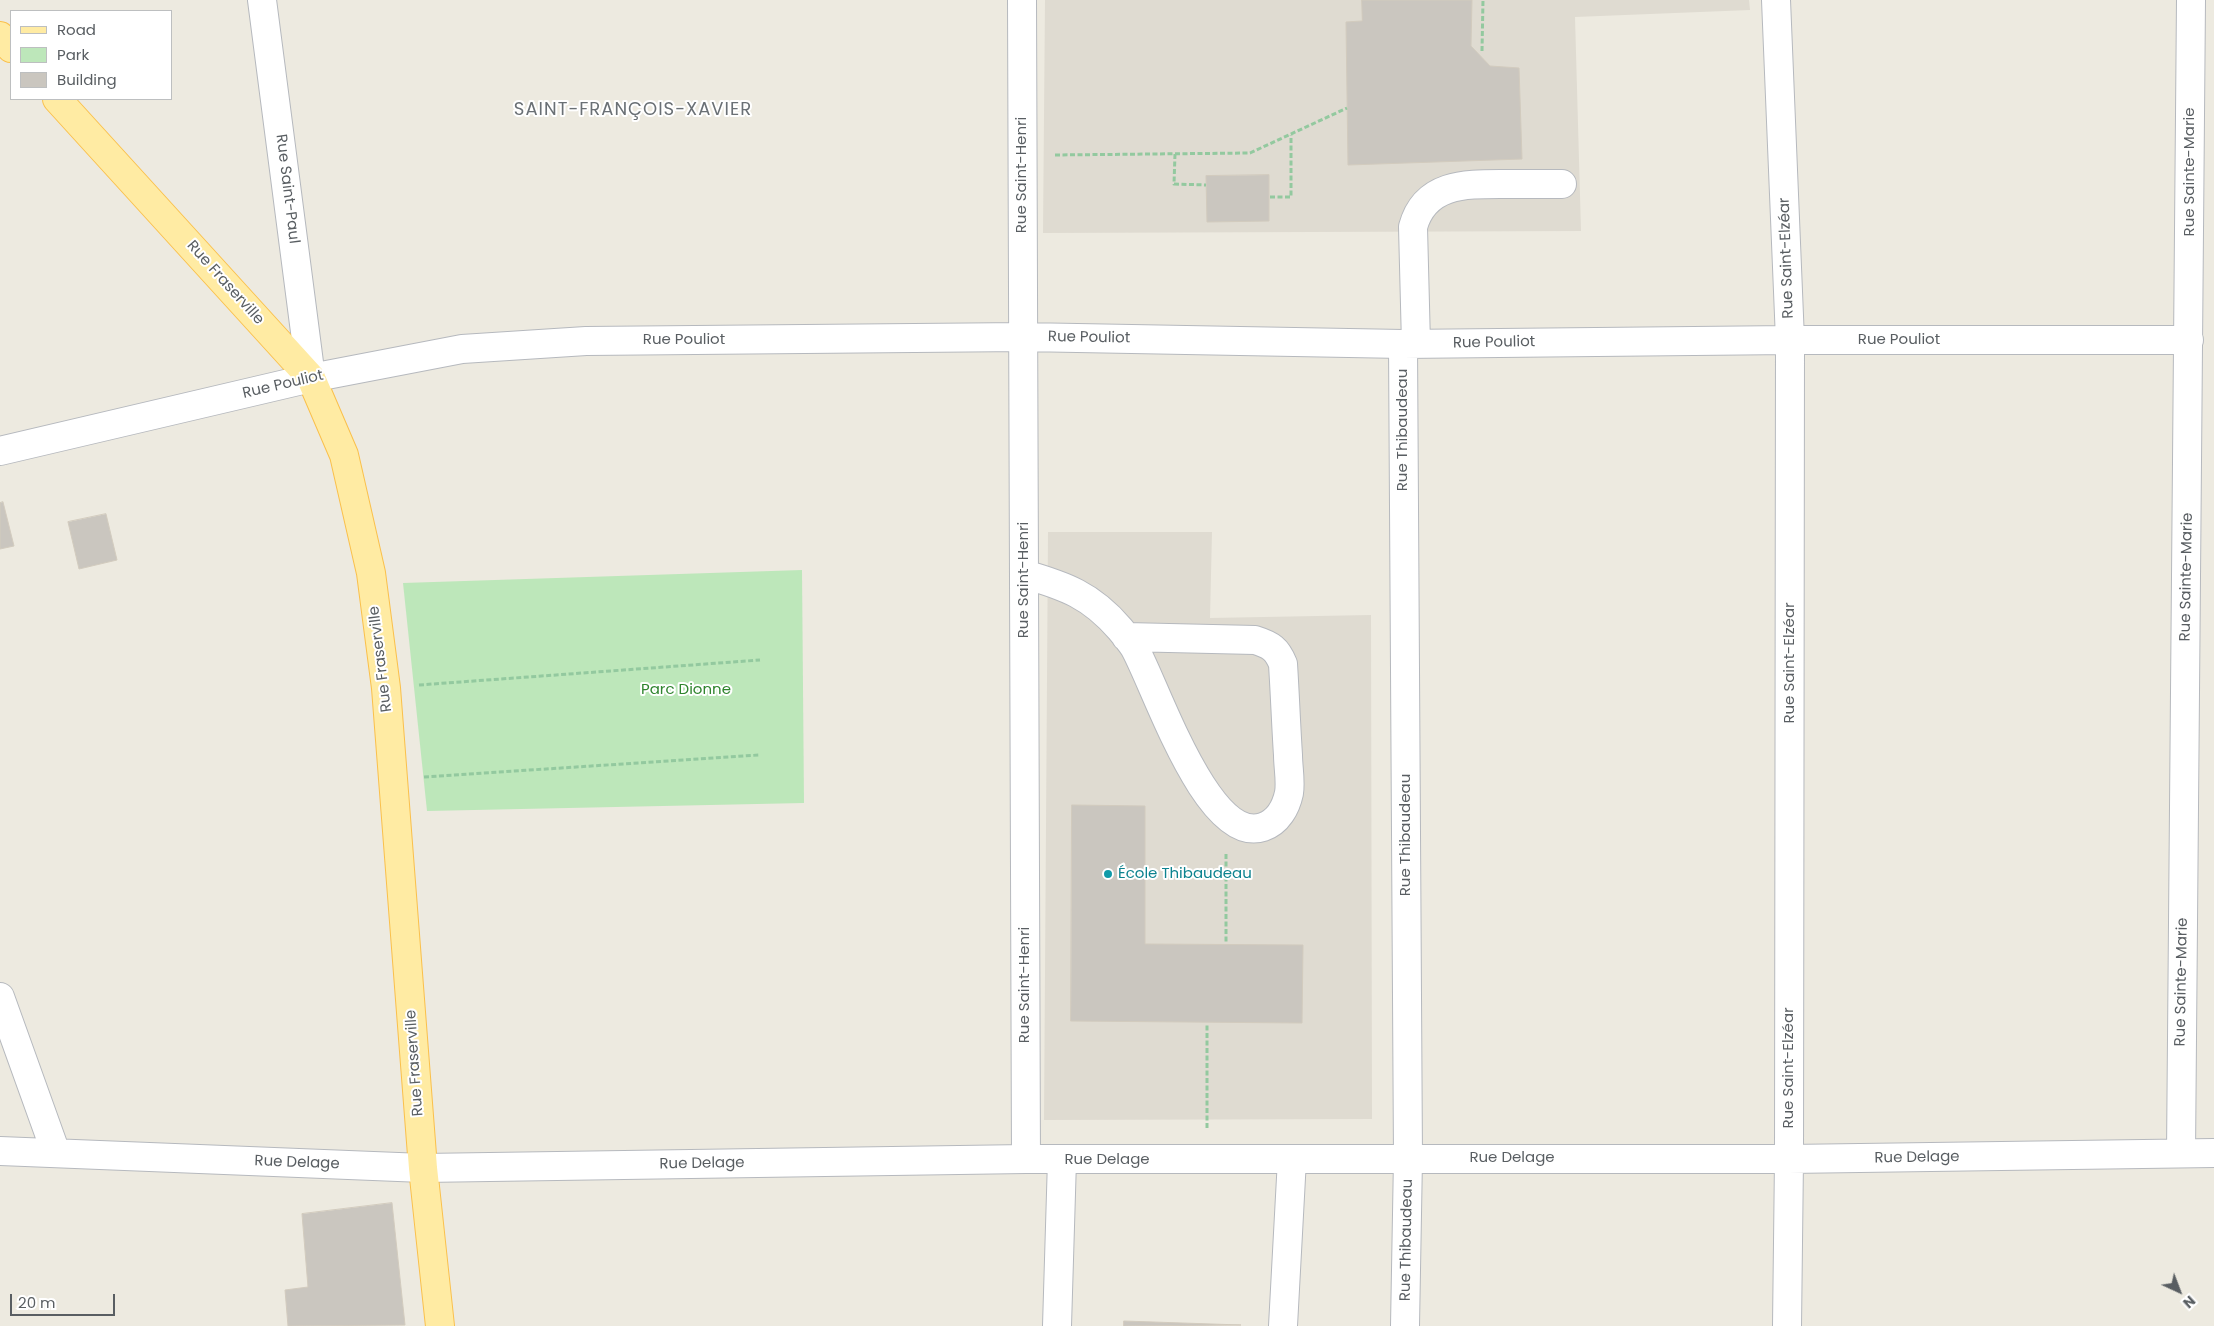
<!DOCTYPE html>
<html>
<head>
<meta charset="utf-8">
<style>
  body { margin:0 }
  #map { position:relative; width:2214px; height:1326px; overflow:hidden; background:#edeae0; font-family:Poppins,sans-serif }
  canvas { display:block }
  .legend { position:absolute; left:10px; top:10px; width:162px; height:90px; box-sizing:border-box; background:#fff; border:1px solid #bdbfc0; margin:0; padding:6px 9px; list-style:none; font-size:15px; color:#595e62 }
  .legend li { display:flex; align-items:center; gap:10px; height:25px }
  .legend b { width:25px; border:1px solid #bdbfc0 }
  .north { position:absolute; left:2154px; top:1266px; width:50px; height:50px; -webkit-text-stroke:4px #fff; paint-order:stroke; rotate:137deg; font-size:14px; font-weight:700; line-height:20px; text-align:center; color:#595e62 }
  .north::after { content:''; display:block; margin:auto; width:18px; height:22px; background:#595e62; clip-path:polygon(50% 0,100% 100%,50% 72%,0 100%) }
  .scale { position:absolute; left:10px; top:1294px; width:105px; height:22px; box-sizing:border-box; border:2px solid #595e62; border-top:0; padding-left:6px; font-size:15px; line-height:18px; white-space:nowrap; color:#595e62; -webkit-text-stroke:4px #fff; paint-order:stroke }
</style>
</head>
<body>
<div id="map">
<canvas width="2214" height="1326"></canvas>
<ul class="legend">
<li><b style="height:6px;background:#ffeba3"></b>Road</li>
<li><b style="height:14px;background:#bde7ba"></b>Park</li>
<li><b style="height:14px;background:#cac6bf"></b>Building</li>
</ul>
<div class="north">N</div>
<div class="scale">20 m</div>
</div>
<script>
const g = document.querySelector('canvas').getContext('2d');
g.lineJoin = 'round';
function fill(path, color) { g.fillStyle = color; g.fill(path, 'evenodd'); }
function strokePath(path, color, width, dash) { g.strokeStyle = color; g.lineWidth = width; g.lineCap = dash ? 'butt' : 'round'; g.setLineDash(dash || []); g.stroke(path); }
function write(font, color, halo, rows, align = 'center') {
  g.font = font + ' Poppins,sans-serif'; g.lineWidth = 4; g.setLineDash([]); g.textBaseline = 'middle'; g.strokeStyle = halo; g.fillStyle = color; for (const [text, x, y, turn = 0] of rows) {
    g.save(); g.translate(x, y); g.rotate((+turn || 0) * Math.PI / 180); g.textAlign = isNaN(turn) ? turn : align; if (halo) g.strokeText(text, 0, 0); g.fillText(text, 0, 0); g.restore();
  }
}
fill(new Path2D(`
  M1045,0H1749L1750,10L1575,17L1581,231L1043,233Z
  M1048,532H1212L1210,618L1371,615L1372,1119L1044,1120Z`), '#dfdbd1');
fill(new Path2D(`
  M802,570L804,803L427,811L403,583Z`), '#bde7ba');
const building = new Path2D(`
  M1362,0H1472L1471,46L1490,66L1519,68L1522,159L1348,165L1346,22L1362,21Z
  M1269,175V221L1207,222L1206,176Z
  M3,502L14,546L0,549V503Z
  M106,514L117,560L79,569L68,522Z
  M1072,805L1145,806V944L1303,945L1302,1023L1071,1021Z
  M392,1203L405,1325L288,1326L285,1290L308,1287L302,1214Z
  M1124,1321L1241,1325L1124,1326Z`);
fill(building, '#cac6bf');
strokePath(building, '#d2cbbe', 1);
const minor = new Path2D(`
  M262,0L311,378
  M1022,0L1026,1159
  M1776,0L1790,340L1789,1159L1787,1326
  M1403,344L1408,1158L1405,1326
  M1416,344L1413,227C1425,183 1466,184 1503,184C1522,184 1542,184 1562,184
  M0,451L311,378L462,349L586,341L1023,337L1403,344L1790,340H2189
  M1024,574C1065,586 1091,595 1120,629C1125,635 1130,641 1134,647C1155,683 1207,846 1263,827C1278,822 1286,807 1289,793C1291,781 1288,767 1288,755C1286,725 1285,695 1283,664C1277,649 1271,645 1255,640L1126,637
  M0,997L56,1153
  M0,1151L423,1168L1026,1159H1789L2214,1153
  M2181,1153L2191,0
  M1057,1326L1062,1160
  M1283,1326L1292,1159`);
const major = new Path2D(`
  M0,36L11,48
  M57,99L311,378L344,455L371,573L386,688L423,1168L440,1326`);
strokePath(minor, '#b6b9be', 30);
strokePath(major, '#fac04c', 30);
strokePath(new Path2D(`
  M1482,51L1483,0
  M1175,154L1174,184L1206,185
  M1055,155L1250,153L1347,108
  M1270,197H1291V135
  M419,685L760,660
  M424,777L759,755
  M1226,854V943
  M1207,1128V1023`), '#93c99f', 3, [5, 2.5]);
strokePath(minor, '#fff', 28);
strokePath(major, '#ffeba3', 28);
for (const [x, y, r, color] of [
  [1108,874,5,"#0f9aa8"]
]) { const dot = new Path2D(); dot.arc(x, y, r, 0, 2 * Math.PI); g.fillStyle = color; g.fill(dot); strokePath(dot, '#fff', 2); }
write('15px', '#595e62', '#fff', [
  ["Rue Sainte-Marie",2190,172,-90],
  ["Rue Saint-Henri",1022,175,-90],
  ["Rue Saint-Paul",287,189,83],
  ["Rue Saint-Elzéar",1787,258,-92],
  ["Rue Fraserville",225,283,48],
  ["Rue Pouliot",1089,338,1],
  ["Rue Pouliot",684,340],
  ["Rue Pouliot",1899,340],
  ["Rue Pouliot",1494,343,-1],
  ["Rue Pouliot",283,385,-13],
  ["Rue Thibaudeau",1403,430,-90],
  ["Rue Sainte-Marie",2187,577,-89],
  ["Rue Saint-Henri",1024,580,-90],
  ["Rue Fraserville",381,659,-97],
  ["Rue Saint-Elzéar",1790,663,-90],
  ["Rue Thibaudeau",1406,835,-90],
  ["Rue Sainte-Marie",2182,982,-89],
  ["Rue Saint-Henri",1025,985,-90],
  ["Rue Fraserville",415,1063,-94],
  ["Rue Saint-Elzéar",1789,1068,-90],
  ["Rue Delage",1512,1158],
  ["Rue Delage",1917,1158,-1],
  ["Rue Delage",1107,1160],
  ["Rue Delage",297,1163,2],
  ["Rue Delage",702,1164,-1],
  ["Rue Thibaudeau",1407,1240,-89]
]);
write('15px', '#2f842e', '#fff', [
  ["Parc Dionne",686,690]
]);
write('15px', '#0d838f', '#fff', [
  ["École Thibaudeau",1118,874]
], 'left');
g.letterSpacing = '1px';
write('18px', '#6a7075', '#fff', [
  ["SAINT-FRANÇOIS-XAVIER",633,110]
]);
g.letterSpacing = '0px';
</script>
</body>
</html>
